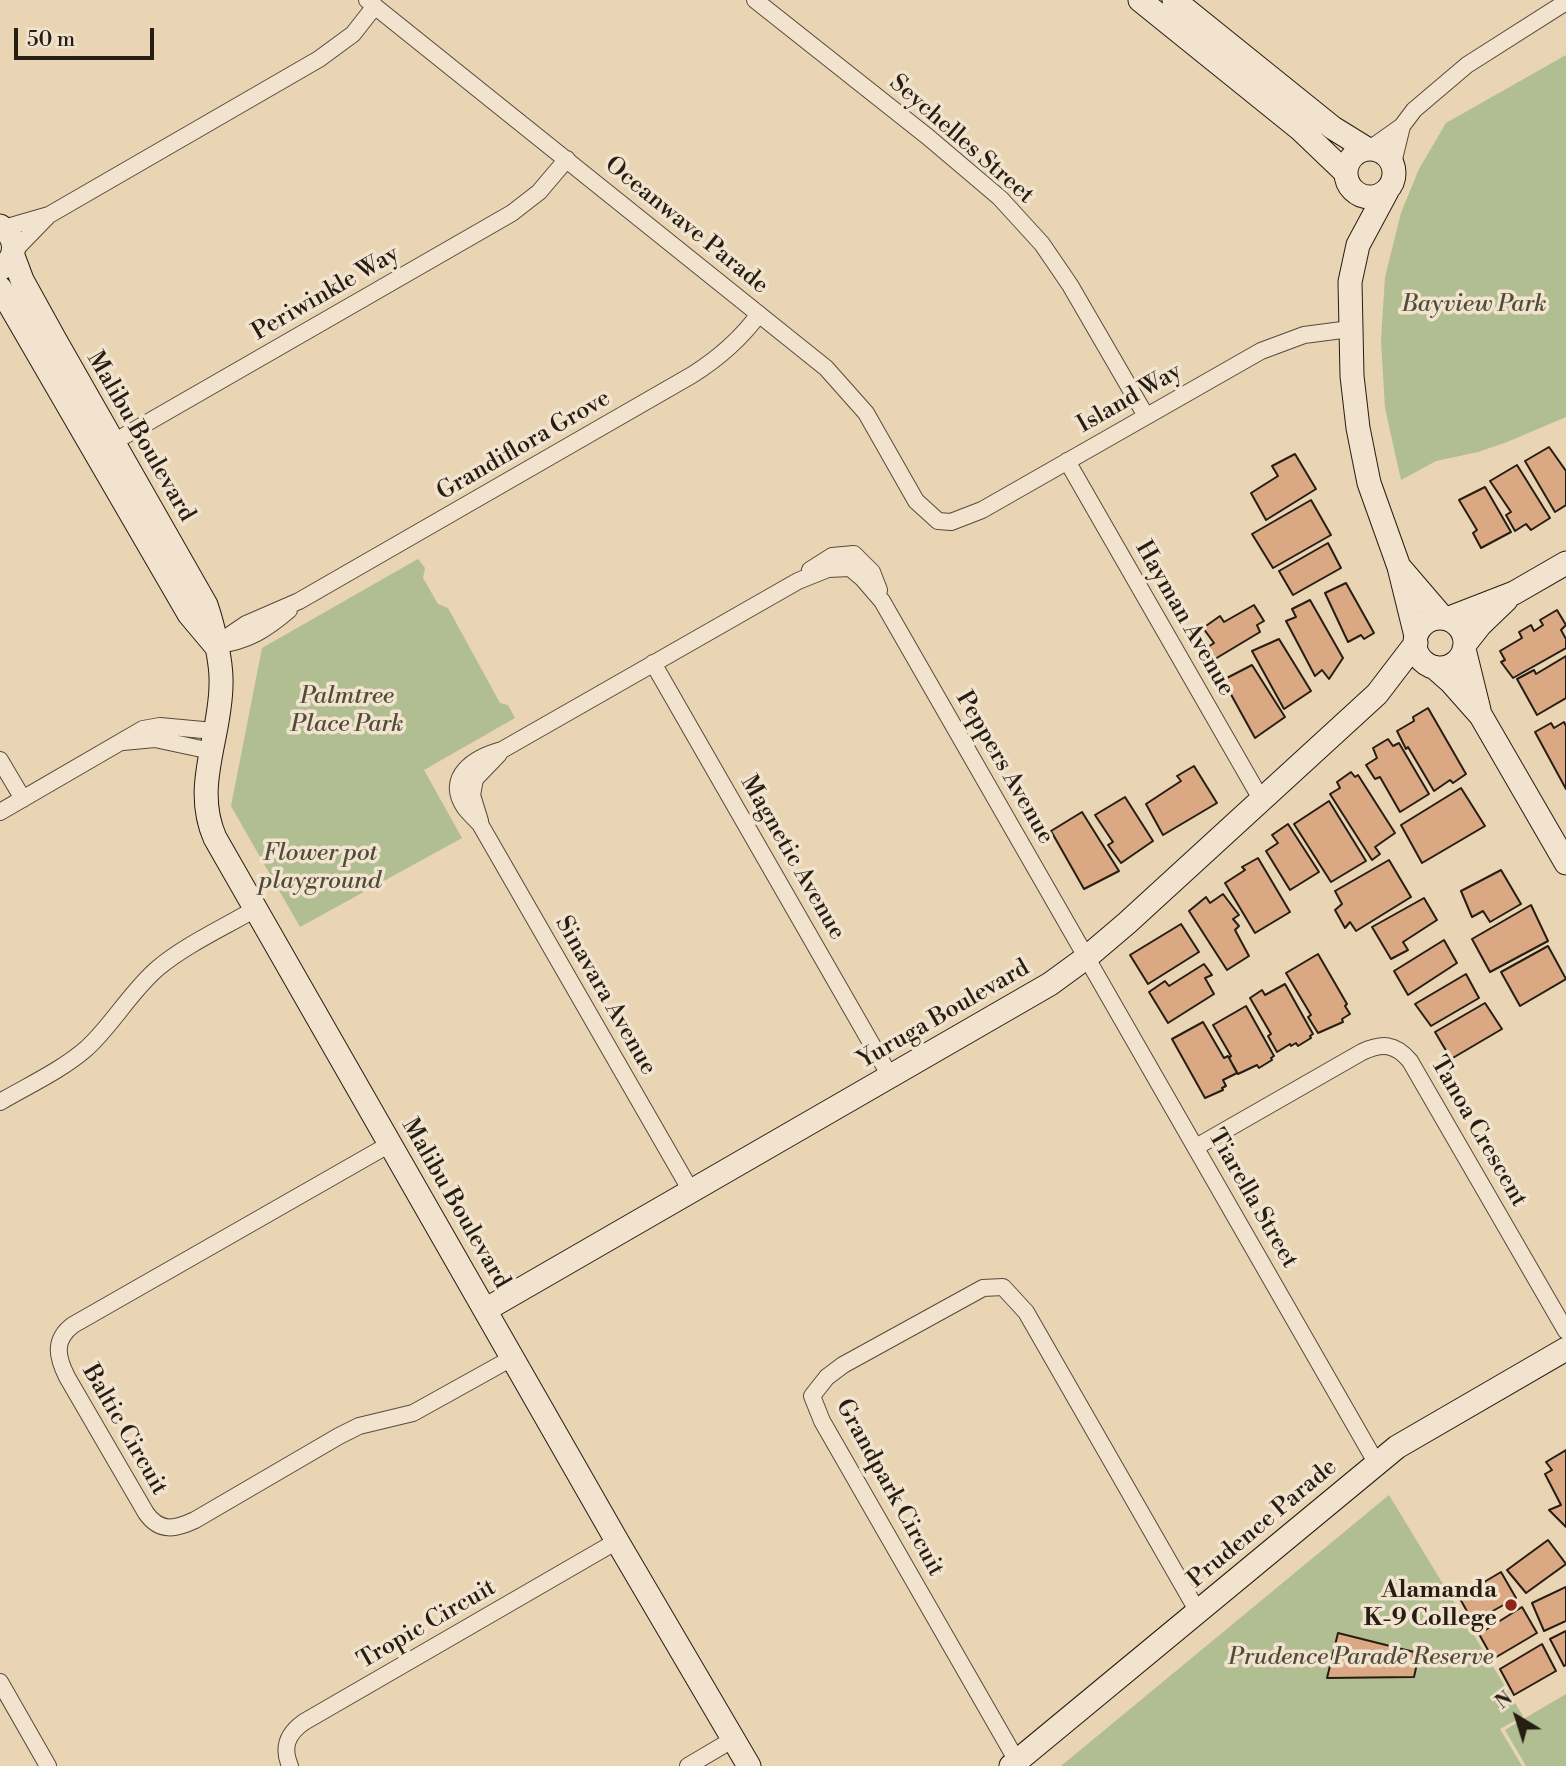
<!DOCTYPE html>
<html>
<head>
<meta charset="utf-8">
<style>
  body { margin:0 }
  #map { position:relative; width:1566px; height:1766px; overflow:hidden; background:#e9d4b3; font-family:"Libre Bodoni",serif }
  canvas { display:block }
  .north { position:absolute; left:1482px; top:1682px; width:70px; height:70px; -webkit-text-stroke:5px #f1e3ce; paint-order:stroke; rotate:322deg; font-size:19px; font-weight:700; line-height:28px; text-align:center; color:#261d13 }
  .north::after { content:''; display:block; margin:auto; width:24px; height:32px; background:#261d13; clip-path:polygon(50% 0,100% 100%,50% 72%,0 100%) }
  .scale { position:absolute; left:14px; top:28px; width:140px; height:32px; box-sizing:border-box; border:4px solid #261d13; border-top:0; padding-left:9px; font-size:21px; line-height:24px; white-space:nowrap; color:#261d13; -webkit-text-stroke:5px #f1e3ce; paint-order:stroke }
</style>
</head>
<body>
<div id="map">
<canvas width="1566" height="1766"></canvas>
<div class="north">N</div>
<div class="scale">50 m</div>
</div>
<script>
const g = document.querySelector('canvas').getContext('2d');
g.lineJoin = 'round';
function fill(path, color) { g.fillStyle = color; g.fill(path, 'evenodd'); }
function strokePath(path, color, width, dash) { g.strokeStyle = color; g.lineWidth = width; g.lineCap = dash ? 'butt' : 'round'; g.setLineDash(dash || []); g.stroke(path); }
function write(font, color, halo, rows, align = 'center') {
  g.font = font + ' "Libre Bodoni",serif'; g.lineWidth = 7; g.setLineDash([]); g.textBaseline = 'middle'; g.strokeStyle = halo; g.fillStyle = color; for (const [text, x, y, turn = 0] of rows) {
    g.save(); g.translate(x, y); g.rotate((+turn || 0) * Math.PI / 180); g.textAlign = isNaN(turn) ? turn : align; if (halo) g.strokeText(text, 0, 0); g.fillText(text, 0, 0); g.restore();
  }
}
fill(new Path2D(`
  M1566,55V417L1507,442L1478,452L1436,461L1401,480L1385,408L1381,341L1385,277L1401,213L1419,169L1446,123Z
  M418,559L425,568L423,578L438,604L448,608L500,703L508,705L515,718L424,770L462,838L300,927L231,806L262,648Z
  M1389,1495L1523,1716L1500,1729L1522,1766H1061Z
  M1566,1694V1766H1526L1505,1730Z`), '#b0be91');
const building = new Path2D(`
  M1549,447L1566,471V505L1555,512L1525,461Z
  M1295,454L1316,489L1266,520L1251,493L1278,476L1272,466Z
  M1517,465L1550,518L1531,530L1526,524L1515,531L1506,515L1511,512L1490,481Z
  M1485,487L1511,532L1481,548L1473,533L1477,530L1459,500Z
  M1311,500L1331,535L1273,568L1252,534Z
  M1328,543L1341,568L1293,595L1279,571Z
  M1346,583L1374,633L1364,639L1361,635L1348,642L1325,593Z
  M1310,600L1343,658L1329,679L1322,670L1315,676L1286,621L1296,617L1292,609Z
  M1254,605L1264,621L1257,625L1260,632L1215,659L1208,647L1214,643L1203,628L1220,616L1224,622Z
  M1557,610L1566,625L1561,630L1566,639V648L1513,678L1501,662L1505,660L1500,651L1522,638L1519,632L1531,625L1534,631L1543,625L1540,620Z
  M1279,639L1311,691L1284,709L1252,651Z
  M1566,656V698L1537,715L1517,679L1534,670L1536,674Z
  M1252,665L1285,717L1255,738L1223,680Z
  M1428,708L1466,774L1453,783L1450,780L1434,791L1408,747L1406,749L1397,731L1414,721L1413,717Z
  M1564,722L1566,726V789L1535,732L1551,723L1554,728Z
  M1388,739L1393,746L1399,743L1429,794L1400,812L1380,777L1375,779L1366,765L1377,758L1373,748Z
  M1194,766L1217,803L1163,835L1146,804L1181,781L1177,776Z
  M1351,772L1355,777L1358,775L1395,833L1375,847L1380,854L1372,860L1330,794L1340,788L1337,782Z
  M1461,788L1485,826L1422,863L1401,825Z
  M1125,797L1153,841L1121,863L1108,845L1113,842L1095,815Z
  M1329,801L1366,861L1331,882L1294,824Z
  M1082,812L1119,871L1084,889L1051,831Z
  M1288,824L1319,872L1290,890L1266,851L1278,843L1272,835Z
  M1258,858L1290,912L1255,933L1225,883L1245,870L1242,867Z
  M1389,860L1411,897L1356,931L1350,922L1345,928L1335,910L1342,904L1335,891Z
  M1501,870L1521,904L1490,922L1483,911L1472,917L1461,891Z
  M1223,894L1239,915L1233,919L1239,926L1235,930L1249,956L1227,970L1189,911L1206,897L1210,903Z
  M1424,898L1437,920L1403,942L1408,950L1391,959L1372,927Z
  M1531,905L1548,941L1490,972L1472,939Z
  M1181,924L1199,952L1148,984L1130,955Z
  M1444,940L1457,963L1408,995L1394,971Z
  M1548,946L1566,979L1520,1006L1501,972Z
  M1318,954L1347,1004L1345,1006L1350,1014L1342,1019L1343,1022L1318,1033L1308,1017L1311,1015L1286,973Z
  M1204,964L1212,975L1205,978L1214,994L1168,1023L1149,992L1165,981L1169,986Z
  M1466,974L1479,998L1431,1026L1415,1004Z
  M1285,984L1313,1034L1310,1036L1311,1038L1298,1046L1296,1043L1291,1046L1290,1044L1277,1052L1268,1036L1271,1034L1250,998L1262,990L1265,995Z
  M1485,1003L1502,1029L1451,1059L1435,1032Z
  M1246,1006L1274,1056L1271,1058L1272,1060L1259,1068L1257,1065L1238,1074L1229,1058L1231,1056L1213,1025Z
  M1203,1022L1224,1058L1228,1056L1237,1073L1223,1080L1226,1086L1222,1088L1223,1090L1205,1098L1172,1039Z
  M1566,1450V1527L1549,1510L1561,1505L1545,1474L1552,1470L1546,1462Z
  M1548,1540L1566,1564L1526,1593L1507,1570Z
  M1501,1572L1516,1598L1473,1622L1459,1597Z
  M1566,1587V1621L1544,1631L1532,1603Z
  M1522,1607L1537,1633L1493,1659L1479,1634Z
  M1566,1631V1665L1564,1666L1550,1639Z
  M1338,1633L1414,1652L1413,1657L1418,1659L1414,1677L1327,1678Z
  M1542,1644L1556,1671L1514,1695L1500,1669Z`);
fill(building, '#daa883');
strokePath(building, '#261d13', 2);
const street = new Path2D(`
  M367,0L826,368L866,413L916,501L938,521L951,522L982,510L1261,351L1304,335L1350,329
  M755,0L928,137L1000,198L1042,244L1070,285L1146,416
  M1371,148L1402,126L1414,110L1467,65L1566,2
  M1393,163L1402,126
  M4,228L49,215L319,59L353,34L375,6
  M14,251L47,217
  M105,447L512,213L539,192L567,159
  M1067,461L1261,799
  M810,570L832,556L854,554L872,572L879,590
  M215,645L246,624L299,601L692,375C719,358 740,340 759,314
  M217,645C247,642 267,629 289,610
  M653,663L890,1076
  M123,742L155,739L211,751
  M0,760L23,799
  M0,812L143,729L160,726L214,731
  M480,821L472,795L475,779L499,754
  M0,1102C29,1085 62,1070 87,1048C113,1024 131,991 158,968C187,944 223,928 255,909
  M390,1144L73,1325C53,1340 57,1357 67,1377L146,1513C160,1533 176,1529 195,1520L339,1436L359,1426L413,1413L512,1358
  M1196,1147L1362,1052C1382,1043 1395,1043 1410,1061L1566,1331
  M691,1191L480,824C475,819 469,813 465,808C443,776 476,757 502,750L798,581L828,569L850,568L863,579L882,601L1377,1464
  M0,1682L48,1766
  M1017,1761L822,1421L812,1396L827,1377L843,1365L983,1288L1003,1287L1026,1312L1198,1612
  M290,1766C282,1747 287,1734 304,1722L617,1541
  M688,1766L732,1740`);
const secondary = new Path2D(`
  M1140,0L1300,129L1346,173
  M1174,0L1333,128L1367,149
  M1346 173a24 24 0 1 1 48 0a24 24 0 1 1-48 0Z
  M1387,191L1358,245L1350,282L1352,376L1358,428L1369,483L1399,567L1416,636
  M0,226C18,237 18,258 0,269
  M13,256L22,280L54,338L206,605C213,625 222,663 221,684C221,737 192,786 215,838L617,1541L749,1766
  M0,288L189,614L215,645
  M1401,569L1443,618
  M1415 643a25 25 0 1 1 50 0a25 25 0 1 1-50 0Z
  M1447,619L1514,593L1566,563
  M1465,644L1480,625L1506,600
  M1464,649L1479,710
  M1434,667L1450,681L1481,716L1566,863
  M485,1310L1050,984L1087,957L1127,923L1377,694L1416,643
  M1011,1766L1397,1447L1566,1349`);
strokePath(street, '#574b3b', 18);
strokePath(secondary, '#261d13', 25);
strokePath(street, '#f1e3ce', 16);
strokePath(secondary, '#f1e3ce', 23);
for (const [x, y, r, color] of [
  [1511,1605,7,"#8f2418"]
]) { const dot = new Path2D(); dot.arc(x, y, r, 0, 2 * Math.PI); g.fillStyle = color; g.fill(dot); strokePath(dot, '#f1e3ce', 2.5); }
write('24px', '#261d13', '#f1e3ce', [
  ["Seychelles Street",961,140,41],
  ["Oceanwave Parade",686,226,39],
  ["Periwinkle Way",326,294,-30],
  ["Island Way",1130,399,-30],
  ["Malibu Boulevard",140,437,60],
  ["Grandiflora Grove",524,446,-30],
  ["Hayman Avenue",1184,619,60],
  ["Peppers Avenue",1004,768,60],
  ["Magnetic Avenue",792,858,60],
  ["Sinavara Avenue",605,996,60],
  ["Yuruga Boulevard",944,1015,-30],
  ["Tanoa Crescent",1478,1132,60],
  ["Tiarella Street",1252,1199,60],
  ["Malibu Boulevard",455,1204,60],
  ["Baltic Circuit",124,1430,60],
  ["Grandpark Circuit",889,1488,61],
  ["Prudence Parade",1263,1524,-40],
  ["Tropic Circuit",427,1625,-30]
]);
write('italic 24px', '#4f4d39', '#f1e3ce', [
  ["Bayview Park",1474,305],
  ["Palmtree",347,697],
  ["Place Park",347,725],
  ["Flower pot",320,854],
  ["playground",320,882],
  ["Prudence Parade Reserve",1361,1658]
]);
write('bold 24px', '#261d13', '#f1e3ce', [
  ["Alamanda",1497,1591],
  ["K-9 College",1497,1619]
], 'right');
</script>
</body>
</html>
